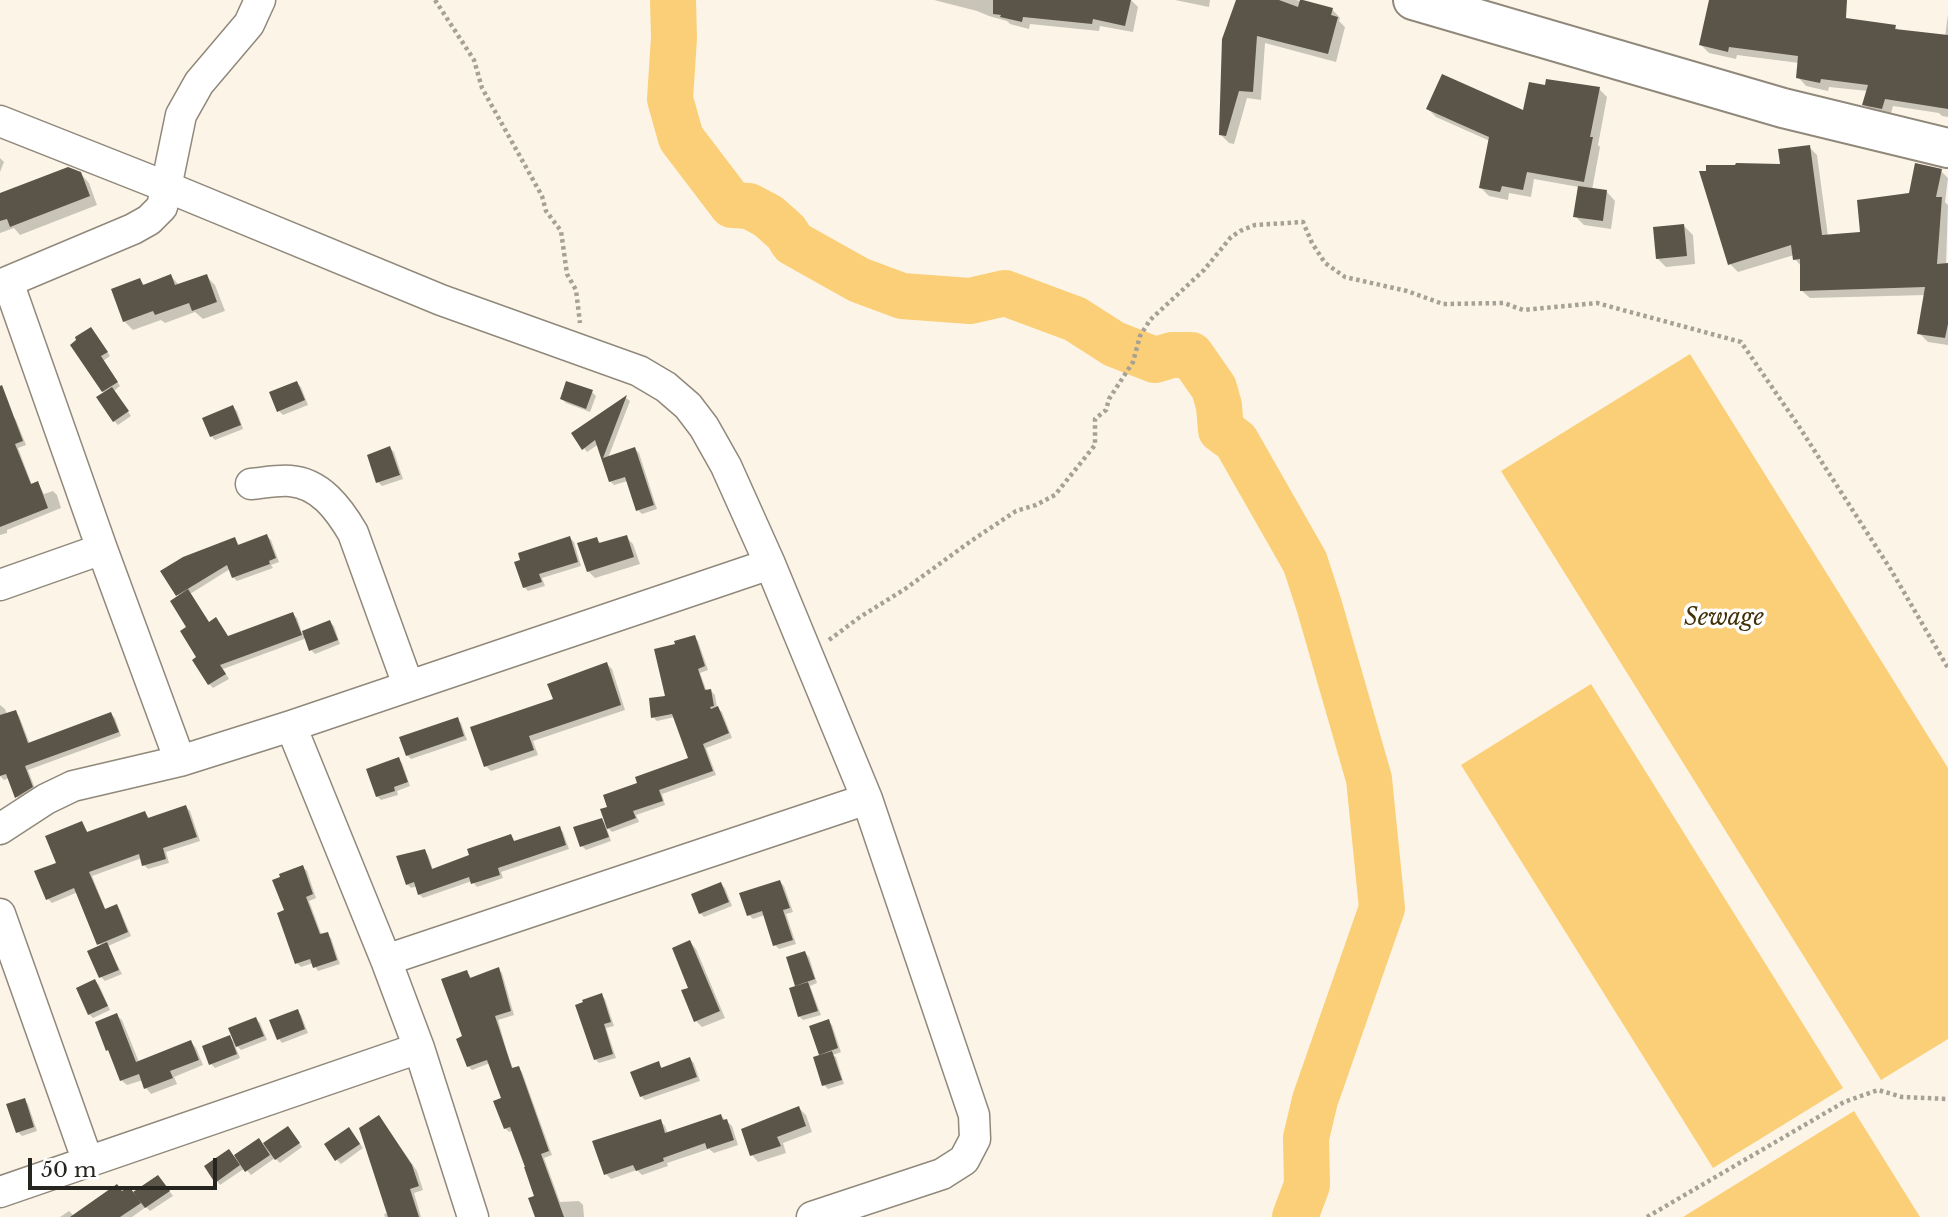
<!DOCTYPE html>
<html>
<head>
<meta charset="utf-8">
<style>
  body { margin:0 }
  #map { position:relative; width:1948px; height:1217px; overflow:hidden; background:#fcf5e7; font-family:"Libre Baskerville",serif }
  canvas { display:block }
  .scale { position:absolute; left:28px; top:1158px; width:189px; height:32px; box-sizing:border-box; border:4px solid #272520; border-top:0; padding-left:9px; font-size:21px; line-height:24px; white-space:nowrap; color:#272520; -webkit-text-stroke:5px #fff; paint-order:stroke }
</style>
</head>
<body>
<div id="map">
<canvas width="1948" height="1217"></canvas>
<div class="scale">50 m</div>
</div>
<script>
const g = document.querySelector('canvas').getContext('2d');
g.lineJoin = 'round';
function fill(path, color) { g.fillStyle = color; g.fill(path, 'evenodd'); }
function strokePath(path, color, width, dash) { g.strokeStyle = color; g.lineWidth = width; g.lineCap = dash ? 'butt' : 'round'; g.setLineDash(dash || []); g.stroke(path); }
function write(font, color, halo, rows, align = 'center') {
  g.font = font + ' "Libre Baskerville",serif'; g.lineWidth = 7; g.setLineDash([]); g.textBaseline = 'middle'; g.strokeStyle = halo; g.fillStyle = color; for (const [text, x, y, turn = 0] of rows) {
    g.save(); g.translate(x, y); g.rotate((+turn || 0) * Math.PI / 180); g.textAlign = isNaN(turn) ? turn : align; if (halo) g.strokeText(text, 0, 0); g.fillText(text, 0, 0); g.restore();
  }
}
fill(new Path2D(`
  M1690,354L1948,768V1039L1881,1080L1501,471Z
  M1591,684L1843,1088L1713,1168L1461,765Z
  M1854,1111L1920,1217H1683Z`), '#fbcf77');
fill(new Path2D(`
  M934,0H1131L1138,7L1133,32L1100,26L1099,31L1030,24L1029,29L1010,24L1007,21L989,16L977,11Z
  M1175,0H1210L1209,7Z
  M1238,0H1296L1332,9L1340,18L1339,21L1345,27L1336,62L1265,43L1261,100L1247,98L1234,144L1229,143L1221,135Z
  M1710,0H1784L1783,10L1895,27L1899,31L1945,37L1948,14V117L1942,116L1939,113L1893,106L1890,117L1872,112L1864,104L1868,91L1829,87L1828,91L1806,86L1798,77L1799,63L1737,55L1736,59L1709,53L1701,45Z
  M1547,87L1599,89L1607,97L1598,145L1600,147L1592,190L1607,192L1615,201L1611,229L1584,225L1575,216L1579,187L1534,179L1531,197L1509,193L1508,200L1489,196L1481,188L1490,141L1436,117L1428,109L1524,113Z
  M1809,147L1817,155L1828,236L1862,234L1941,171L1948,178L1945,202L1948,205L1946,265H1948V345L1928,342L1919,333L1926,295L1810,298L1801,290V266L1795,259L1794,255L1738,272L1730,264L1782,165Z
  M0,158L4,162L0,172Z
  M80,173L89,183L97,205L20,235L14,228L0,233V195Z
  M1684,226L1693,235L1695,264L1666,267L1657,258Z
  M171,276L180,286L206,276L215,285L225,311L203,319L195,312L165,323L161,320L133,330L124,321L140,280L145,286Z
  M95,333L110,356L103,361L120,386L114,391L131,416L118,425L114,421L103,391Z
  M297,383L301,387L308,405L283,415L279,411Z
  M592,392L596,396L590,412L566,403L562,399Z
  M626,398L630,401L608,458L635,449L639,453L657,509L642,514L638,510L628,481L614,485L610,481L599,444L587,452L573,434Z
  M0,399L16,420L26,445L18,448L32,485L38,483L44,494L53,491L57,495L61,508L7,530V533L0,535Z
  M233,407L237,411L243,429L215,440L211,436Z
  M390,448L394,452L403,479L382,486L378,482Z
  M267,536L271,540L279,562L271,565L273,568L237,581L233,577L230,569L190,594L209,624L228,638L293,614L297,618L302,633L330,622L334,626L340,644L315,654L311,650L307,638L223,669L229,679L213,688L209,684L199,658L178,595L235,540L240,546Z
  M626,537L633,544L640,564L595,578L588,571L596,539L602,544Z
  M570,538L574,542L581,566L542,578L545,586L528,591L524,587Z
  M694,637L698,641L708,670L700,673L707,692L711,691L715,695L717,707L722,712L732,738L706,748L716,775L662,794L665,805L636,815L639,822L612,832L606,826L611,841L586,850L582,846L602,820L608,826L639,784L690,759L675,717L657,721L653,717L667,697L677,646Z
  M607,664L612,669L625,710L533,741L538,755L491,771L486,766L555,700Z
  M0,705L5,709L7,715L15,712L19,716L30,744L111,714L115,718L121,736L28,770L36,791L20,801L17,797L9,778L4,780L0,776Z
  M457,719L461,723L467,740L411,759L407,755Z
  M398,759L402,763L410,786L397,791L398,795L381,800L377,796Z
  M186,807L190,811L200,841L166,852L169,863L148,869L144,865L142,858L92,876L106,911L117,906L120,910L131,936L108,946L122,974L105,981L101,977V947L78,892L52,903L48,899L58,864L82,823L88,833L145,813L150,819Z
  M559,828L563,832L569,849L501,872L503,878L477,887L472,881L423,898L419,894L417,886L411,888L407,884L424,851L428,855L433,870L472,856L511,836L515,842Z
  M303,867L307,871L316,898L309,901L322,936L327,934L331,938L340,964L318,971L313,963L301,967L297,963L279,914L286,911L282,878Z
  M780,882L784,886L793,912L786,914L796,944L779,949L775,945L765,915L753,919L749,915Z
  M721,884L725,888L732,906L704,917L700,913Z
  M690,942L696,949L725,1018L702,1027L696,1021L691,989Z
  M805,953L809,957L817,983L810,986L821,1015L803,1020L799,1016V987L797,985Z
  M498,969L502,973L514,1015L498,1020L507,1052L513,1069L518,1068L522,1072L552,1155L544,1158L560,1202L579,1201L583,1205L584,1217H537V1197L514,1130L509,1132L505,1128L503,1099L490,1063L472,1070L468,1066L464,1037L467,972L472,979Z
  M95,981L99,985L110,1010L93,1018L89,1014Z
  M601,995L605,999L614,1026L606,1028L616,1058L599,1063L595,1059Z
  M297,1011L301,1015L308,1033L282,1043L279,1039Z
  M116,1015L122,1020L139,1062L191,1042L196,1048L203,1065L174,1077L177,1084L151,1094L146,1088L143,1080L127,1085L121,1080L112,1053Z
  M256,1019L260,1023L267,1040L241,1050L234,1043L240,1058L215,1068L211,1064L204,1047L229,1037L237,1044Z
  M828,1021L832,1025L841,1052L833,1055L836,1057L844,1084L828,1089L824,1085L823,1056L820,1054Z
  M690,1059L694,1063L700,1081L645,1100L641,1096L658,1063L663,1069Z
  M24,1100L28,1104L37,1131L22,1136L18,1132Z
  M799,1108L806,1115L812,1132L783,1143L786,1153L758,1162L752,1155Z
  M721,1116L732,1126L738,1145L714,1153L709,1149L667,1163L668,1166L642,1175L637,1170L611,1179L606,1174L660,1121L665,1126L668,1134Z
  M383,1122L417,1171L423,1190L414,1193L421,1217H385L384,1214L388,1213Z
  M288,1128L302,1147L280,1163L275,1158L251,1175L245,1168L220,1185L217,1181L234,1157L259,1140L263,1145Z
  M353,1133L363,1148L341,1164L337,1160Z
  M162,1181L173,1196L150,1211L146,1207L132,1217H60L69,1211L74,1216L123,1193H134Z`), '#0003');
strokePath(new Path2D(`
  M673,0L674,38L670,99L681,138L732,205L749,206L768,216L786,232L793,243L859,280L902,296L970,301L1005,293L1075,319L1114,344L1155,360L1172,355H1191L1214,388L1219,406L1221,430L1236,441L1305,562L1319,605L1369,779L1382,908L1315,1100L1306,1138L1307,1185L1295,1217`), '#fbcf77', 46);
fill(new Path2D(`
  M993,0H1131L1125,26L1093,19L1092,24L1023,17L1022,22L1000,17L1001,15L993,14Z
  M1236,0H1279L1298,7L1300,0H1303L1333,8L1331,15L1338,17L1328,54L1257,36L1253,92L1239,91L1226,136L1219,135L1222,39Z
  M1709,0H1847L1846,18L1896,25L1895,29L1948,35V109L1885,99L1882,109L1862,105L1868,85L1821,79L1820,83L1796,78L1798,56L1729,47L1728,52L1699,45Z
  M1442,74L1523,110L1529,82L1545,85L1546,79L1600,87L1590,137H1593L1584,182L1527,172L1523,190L1502,186L1500,192L1479,188L1489,137L1426,109Z
  M1810,145L1822,235L1860,232L1857,200L1909,193L1915,163L1942,169L1936,197H1942L1937,264L1948,263V324L1945,338L1917,334L1925,287L1800,291V259L1793,260L1791,245L1728,265L1699,171H1706V165H1735L1736,163L1780,164L1778,149Z
  M68,167L81,172L90,196L10,227L7,219L0,221V193Z
  M1578,186L1607,190L1603,221L1573,217Z
  M1684,224L1687,256L1656,259L1653,227Z
  M171,274L175,285L207,274L217,302L192,311L189,303L155,315L153,311L123,322L111,289L140,278L143,285Z
  M91,327L108,352L101,356L118,382L102,392L70,345L76,340L75,337Z
  M297,381L305,400L277,412L269,392Z
  M566,381L593,390L586,409L560,399Z
  M2,385L23,441L15,444L31,484L38,481L48,508L0,527V386Z
  M112,387L129,411L113,422L96,397Z
  M627,395L603,458L635,447L654,505L636,511L625,477L609,482L595,440L582,450L571,433Z
  M233,405L241,425L210,437L202,418Z
  M390,446L400,475L376,483L367,455Z
  M267,534L276,558L269,561L270,564L232,578L227,565L176,596L160,571L183,557L235,537L238,545Z
  M627,535L634,557L587,572L577,543L597,537L599,543Z
  M570,536L578,562L539,574L542,582L523,588L514,562L520,560L518,553Z
  M188,589L209,622L216,617L228,636L293,612L302,635L220,665L226,674L208,685L192,660L196,657L180,631L186,627L170,601Z
  M330,620L338,640L309,651L302,631Z
  M695,635L705,666L698,669L705,690L711,689L714,706L710,707L711,709L718,706L729,733L703,744L713,771L659,790L663,801L633,811L636,818L607,829L600,809L607,807L603,795L637,783L635,777L688,758L672,714L651,718L649,698L665,696L654,649L675,644L674,641Z
  M607,662L621,705L529,736L534,750L484,767L470,727L553,699L547,684Z
  M16,710L28,743L111,712L119,732L25,766L33,787L15,798L6,774L0,776V715Z
  M458,717L464,736L406,756L399,737Z
  M399,757L408,782L394,787L395,791L376,797L366,769Z
  M186,805L197,837L163,848L166,859L142,866L139,854L89,872L105,909L117,904L128,932L97,945L74,888L46,900L34,871L56,863L45,836L82,821L87,832L145,811L148,818Z
  M602,818L609,837L580,847L573,827Z
  M560,826L566,845L498,868L500,875L471,884L469,877L418,895L414,882L406,885L396,856L425,849L432,869L469,855L467,849L511,834L514,841Z
  M303,865L313,894L306,897L320,934L328,932L337,960L313,968L310,959L295,964L277,913L284,910L272,880L280,877L279,874Z
  M780,880L790,908L783,910L793,940L773,946L762,911L747,916L739,893Z
  M721,882L729,902L699,914L691,894Z
  M690,940L720,1011L694,1022L681,990L688,988L672,948Z
  M107,942L119,970L99,978L87,951Z
  M805,951L815,979L795,986L786,957Z
  M499,967L511,1011L495,1016L512,1068L519,1066L549,1151L541,1154L564,1217H535L528,1198L534,1196L524,1167H525L510,1127L504,1129L493,1101L501,1098L487,1060L467,1067L456,1039L462,1036L441,979L467,970L470,978Z
  M95,979L108,1006L88,1015L76,988Z
  M808,982L818,1011L798,1017L789,988Z
  M602,993L611,1022L604,1024L613,1054L594,1060L575,1005L583,1002L582,1000Z
  M298,1009L305,1029L277,1040L269,1020Z
  M117,1013L136,1062L191,1040L199,1060L170,1071L173,1078L144,1089L139,1074L120,1081L108,1050L106,1051L95,1022Z
  M256,1017L264,1036L236,1047L228,1028Z
  M829,1019L838,1048L819,1055L809,1026Z
  M230,1035L237,1054L209,1065L202,1046Z
  M832,1051L842,1080L822,1086L813,1057Z
  M690,1057L697,1077L640,1097L630,1072L659,1061L661,1068Z
  M25,1098L34,1127L16,1133L6,1104Z
  M799,1106L806,1126L777,1137L781,1146L750,1156L741,1129Z
  M721,1114L723,1120L727,1119L734,1140L707,1149L705,1143L663,1158L664,1161L636,1171L633,1165L604,1175L592,1141L661,1119L665,1133Z
  M379,1115L412,1165L419,1186L410,1189L419,1217H388L359,1128Z
  M288,1126L300,1143L275,1160L263,1143Z
  M349,1127L360,1144L335,1161L324,1144Z
  M259,1138L270,1155L245,1172L234,1155Z
  M229,1149L240,1165L215,1183L204,1166Z
  M158,1175L170,1191L145,1208L133,1192Z
  M117,1184L122,1191L129,1186L141,1203L120,1217H70Z`), '#5b5449');
const minor = new Path2D(`
  M0,121L167,187L441,300L639,371L666,387L688,406L704,427L726,466L770,564L867,799L974,1115L975,1139L964,1160L942,1174L812,1217
  M8,282L102,549L180,761
  M0,285L133,229L149,220L162,207L181,115L199,83L249,24L260,0
  M251,484C263,483 277,480 290,481C320,483 339,509 353,533L408,685
  M0,585L102,549
  M291,726L386,960L419,1048L473,1217
  M0,829L46,799L73,786L180,761L291,726L770,564
  M0,914L88,1162
  M386,960L867,799
  M0,1192L419,1048`);
const tertiary = new Path2D(`
  M1413,0L1783,108L1948,148`);
strokePath(minor, '#8f887b', 33);
strokePath(tertiary, '#8f887b', 42);
strokePath(new Path2D(`
  M435,0L474,60L482,88L542,196L546,211L561,231L567,274L576,290L580,323
  M829,640L860,617L905,589L971,541L1016,511L1036,505L1055,495L1095,445V419L1106,410L1109,399L1133,362L1140,336L1150,320L1204,270L1231,237L1240,231L1255,225L1303,222L1312,243L1325,263L1345,277L1407,291L1443,304L1504,303L1523,310L1597,303L1741,342L1798,425L1891,570L1948,668
  M1647,1217L1844,1102L1878,1090L1902,1097L1948,1099`), '#a6a196', 4.5, [3.5, 3.5]);
strokePath(minor, '#fff', 30);
strokePath(tertiary, '#fff', 38);
write('italic 23px', '#413008', '#fff', [
  ["Sewage",1724,619]
]);
</script>
</body>
</html>
